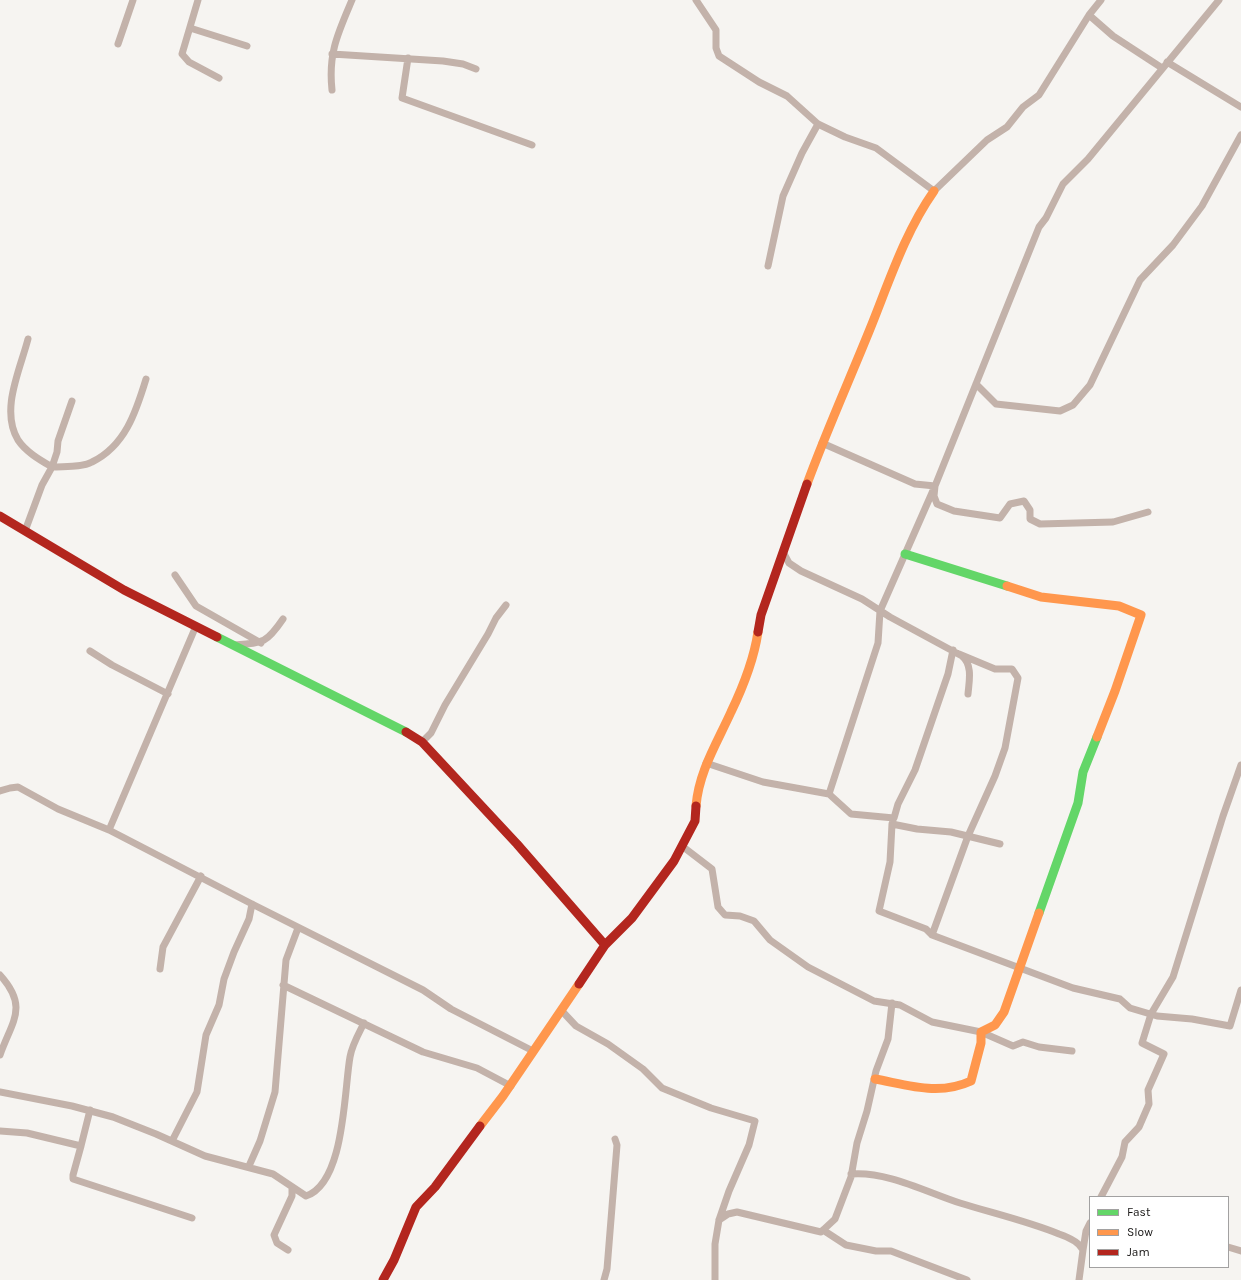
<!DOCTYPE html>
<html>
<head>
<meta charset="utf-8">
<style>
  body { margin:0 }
  #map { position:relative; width:1241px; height:1280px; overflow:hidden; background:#f6f4f1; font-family:Karla,sans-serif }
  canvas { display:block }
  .legend { position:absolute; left:1089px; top:1196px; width:140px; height:72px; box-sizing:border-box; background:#fff; border:1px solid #a2a1a1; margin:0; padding:5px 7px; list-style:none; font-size:12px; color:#161413 }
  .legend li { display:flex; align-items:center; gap:8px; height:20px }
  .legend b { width:20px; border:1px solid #a2a1a1 }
</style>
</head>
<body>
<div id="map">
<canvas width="1241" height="1280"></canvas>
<ul class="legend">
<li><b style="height:5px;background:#63d668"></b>Fast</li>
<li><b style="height:5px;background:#ff974d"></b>Slow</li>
<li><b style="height:5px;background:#b3261e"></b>Jam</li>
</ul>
</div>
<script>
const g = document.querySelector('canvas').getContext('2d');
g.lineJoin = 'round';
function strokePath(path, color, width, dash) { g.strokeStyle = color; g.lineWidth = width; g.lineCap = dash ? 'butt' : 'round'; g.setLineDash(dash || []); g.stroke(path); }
strokePath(new Path2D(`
  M198,0L182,54L189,62L219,78
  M696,0L716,30V48L719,56L759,82L787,96L818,124L845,137L876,148L934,191L987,140L1007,127L1023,107L1039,95L1089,15L1101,0
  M1089,15L1113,36L1162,68
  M190,28L247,46
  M118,44L133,0
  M332,54L443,61L463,64L476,69
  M408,58L402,98L532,145
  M1167,62L1241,107
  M332,90C328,53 338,33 352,0
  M768,266L783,196L802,153L818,124
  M28,339C20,370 0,410 18,440C26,452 40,460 52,467L57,452L58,441L72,401
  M976,384L996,404L1060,411L1073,405L1090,385L1140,280L1173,245L1202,206L1241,135
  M822,443L915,484L935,486L934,496L937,504L954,511L1000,518L1010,504L1024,501L1030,510V519L1040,524L1113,522L1148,512
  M25,531L42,485L52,467C64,466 81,468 92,462C125,446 136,412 146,379
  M783,552L789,563L801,571L862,599L890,617L962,656C973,665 969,682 968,694
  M175,575L196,606L261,643
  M196,626L109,830L252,904L423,990L451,1009L533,1051
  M233,645C263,643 266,644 283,619
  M90,651L112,665L168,694
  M422,742L431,733L445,705L488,634L496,618L506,605
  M706,763L763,782L829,794L878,643L880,611L935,486L1039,227L1046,218L1063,184L1088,159L1219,0
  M0,791L10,788L18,787L58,809L109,830
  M829,794L851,814L894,818L898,804L915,770L948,674L953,650
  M893,820L892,824L917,829L951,832L1000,844
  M892,824L890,862L879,911L926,929L932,935L1073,988L1120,999L1130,1008L1157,1016L1192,1019L1230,1026L1241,990
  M682,846L712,869L718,907L725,915L740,916L754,921L770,940L808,967L874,1001L900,1005L932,1022L981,1032L1013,1046L1023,1042L1039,1047L1072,1051
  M932,935L968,836L995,776L1005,748L1018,678L1012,669H995L959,654
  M160,969L163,947L201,876
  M0,975C29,1007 12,1021 0,1055
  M283,985L423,1052L477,1068L511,1086
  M561,1010L576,1026L608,1044L643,1069L662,1088L711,1108L755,1121L749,1145L729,1191L719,1220L715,1244V1280
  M0,1092L72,1106L113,1117L156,1134L205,1156L273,1174L306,1196C345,1183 344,1090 350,1057C352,1045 359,1033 364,1023
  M0,1131L27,1133L81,1146L90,1110
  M172,1141L197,1092L206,1035L219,1005L224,979L234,952L249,919L252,904
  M81,1146L73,1175V1179L192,1218
  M249,1166L260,1141L275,1092L286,960L298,928
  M851,1174C887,1171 926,1192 960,1203C992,1213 1027,1221 1059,1234C1068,1237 1079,1242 1083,1250L1079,1280
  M1101,1197L1122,1157L1125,1142L1139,1127L1149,1104L1148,1090L1164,1054L1142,1043L1151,1014L1173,977L1223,816L1241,765
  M719,1220L728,1214L737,1212L821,1232L835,1219L851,1177L857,1143L867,1111L876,1071L888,1039L892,1003
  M823,1230L846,1245L876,1251H891L967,1280
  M1228,1247L1241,1251
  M288,1250L277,1243L274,1235L292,1196V1187
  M1083,1250L1086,1231L1090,1223
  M604,1280L607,1269L617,1145L615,1139`), '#c3b2aa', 7);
strokePath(new Path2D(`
  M905,554L1007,586
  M217,637L406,732
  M1039,913L1078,803L1083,772L1097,737`), '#63d668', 9);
strokePath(new Path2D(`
  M807,484C826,432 849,381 870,329C889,282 905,232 934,191
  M1007,586L1041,597L1119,606L1141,615L1115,691L1097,737
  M696,806C699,771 717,743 731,712C743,687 754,659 758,632
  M875,1079C908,1085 939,1096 971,1081L981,1043V1032L995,1025L1004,1012L1039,913
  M480,1126L503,1096L579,984`), '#ff974d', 9);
strokePath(new Path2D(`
  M0,516L124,590L217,637
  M758,632L761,615L807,484
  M406,732L422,742L517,844L605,945
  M579,984L605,945L632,918L674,861L695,821L696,806
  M383,1280L394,1260L416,1207L435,1187L480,1126`), '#b3261e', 9);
</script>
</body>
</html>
